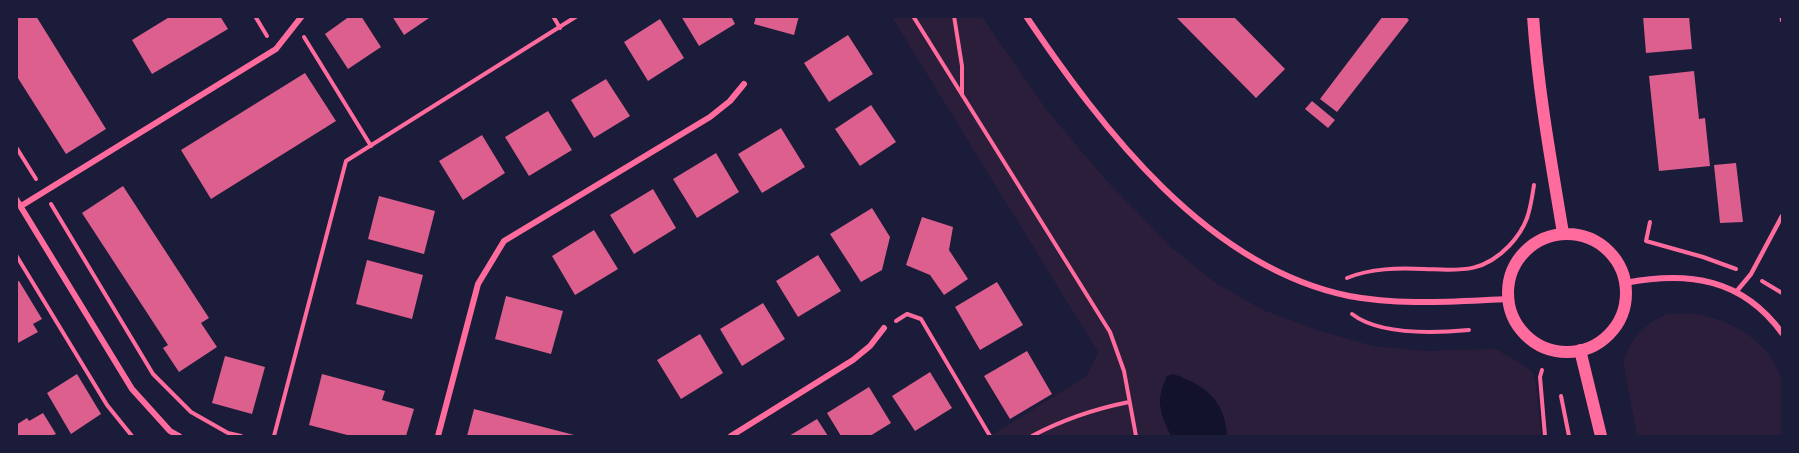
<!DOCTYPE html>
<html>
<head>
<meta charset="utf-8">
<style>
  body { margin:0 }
  #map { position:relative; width:1799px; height:453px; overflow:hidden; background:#1b1b3a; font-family:"Public Sans",sans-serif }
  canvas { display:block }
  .frame { position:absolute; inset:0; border:18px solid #1b1b3a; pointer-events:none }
</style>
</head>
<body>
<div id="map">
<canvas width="1799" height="453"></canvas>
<div class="frame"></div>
</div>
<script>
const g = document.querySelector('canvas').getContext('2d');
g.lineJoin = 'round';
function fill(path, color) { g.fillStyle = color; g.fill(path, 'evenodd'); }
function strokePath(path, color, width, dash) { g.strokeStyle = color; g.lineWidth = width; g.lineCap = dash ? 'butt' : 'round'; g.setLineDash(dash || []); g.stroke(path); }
fill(new Path2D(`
  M892,17H982L1046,109L1106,180L1171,247L1216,283L1263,310L1320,331L1373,346L1424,351L1496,349L1523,365L1532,372L1536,384L1541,436H990L1087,376L1098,352Z
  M1667,314C1676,314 1686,313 1695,314C1733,320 1771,342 1782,381C1786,395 1783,421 1782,436H1637L1623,361C1631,338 1645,323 1667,314Z`), '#2a1e3b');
fill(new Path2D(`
  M1173,374C1206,385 1225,401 1227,436H1171C1160,414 1155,400 1167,376Z`), '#12122b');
fill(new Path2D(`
  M16,16H36L106,129L66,154L16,75Z
  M171,16H220L228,29L152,74L132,40Z
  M350,16H361L381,47L348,69L325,34Z
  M392,16H432L404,35Z
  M681,16H731L735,24L699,46Z
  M756,16H799L794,35L754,24Z
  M1175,16H1233L1285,69L1256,98Z
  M1383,16H1405L1409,20L1337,112L1320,99Z
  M1643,16H1689L1692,49L1646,53Z
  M660,19L684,58L648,81L624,42Z
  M848,35L873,74L829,102L804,63Z
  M1694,71L1699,119L1705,118L1710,166L1659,171L1649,76Z
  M305,73L336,121L211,199L181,150Z
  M606,79L630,116L594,138L571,100Z
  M1312,101L1335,120L1328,128L1305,109Z
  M871,105L896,142L860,166L835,129Z
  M548,111L572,150L529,176L505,137Z
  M781,128L805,167L762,193L738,154Z
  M482,135L505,173L463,200L439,161Z
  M716,153L739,192L697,218L673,179Z
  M1736,163L1743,222L1720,223L1714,165Z
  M123,186L209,318L201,323L217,347L179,372L163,348L168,345L82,213Z
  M653,189L676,228L634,254L610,215Z
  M379,196L435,211L424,254L368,239Z
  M872,208L890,237L882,270L861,282L830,234Z
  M922,217L953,227L949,250L968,279L944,295L930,275L906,265Z
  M594,230L618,269L575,295L552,256Z
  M818,255L841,291L798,317L776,281Z
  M367,260L423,275L412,319L356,304Z
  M19,281L42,319L33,324L38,332L16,344V282Z
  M997,282L1023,325L980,350L955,307Z
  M506,296L563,311L551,354L495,339Z
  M763,303L785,339L742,366L720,329Z
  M700,334L723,373L681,399L657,360Z
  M1027,351L1052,394L1010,419L984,376Z
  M225,356L265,367L252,414L212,403Z
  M930,372L952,408L915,431L892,396Z
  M77,374L101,414L71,434L47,393Z
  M322,374L385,391L382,400L414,409L406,436H351L309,425Z
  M869,387L891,423L870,436H841L827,413Z
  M474,409L578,436H467Z
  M43,413L56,434L51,436H16V425L27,418L29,421Z
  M817,419L828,436H789Z`), '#dd5f8e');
strokePath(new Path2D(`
  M255,16L267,36
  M553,16L560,28
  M913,16L1110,332L1124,371L1136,436
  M954,16L962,66V95
  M304,37L371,146
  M16,147L36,179
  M51,204L153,374L191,412L228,433L241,436
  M1650,222L1646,241L1703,257L1736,269
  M16,255L107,405L132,436
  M1347,278C1371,268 1398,268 1424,269C1459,270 1482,274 1509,246C1528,226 1530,211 1534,185
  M1762,281L1782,293
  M1352,314C1379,335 1436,333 1469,330
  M896,321L907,314L921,319L990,436
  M1542,370L1540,377L1545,436
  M1561,396L1569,436
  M274,436L346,161L577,16
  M1032,436C1064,419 1094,409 1129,402`), '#ff6b9d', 4);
strokePath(new Path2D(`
  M1782,16V20
  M1736,292L1751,274L1782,216`), '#ff6b9d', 4.5);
strokePath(new Path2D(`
  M1026,16C1103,130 1207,267 1349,296C1401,306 1456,301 1509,299
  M16,199L132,389L170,431L179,436
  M21,206L276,49L302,16
  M1625,283C1688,271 1742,278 1782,333
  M438,436L478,284L504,241L710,117L730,101L744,84
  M731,436L853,360L870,346L884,328`), '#ff6b9d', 6);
strokePath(new Path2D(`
  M1533,16C1538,90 1551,161 1563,233
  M1508 293a59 59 0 1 1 118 0a59 59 0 1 1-118 0Z
  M1580,350L1601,436`), '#ff6b9d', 12);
</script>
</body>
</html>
